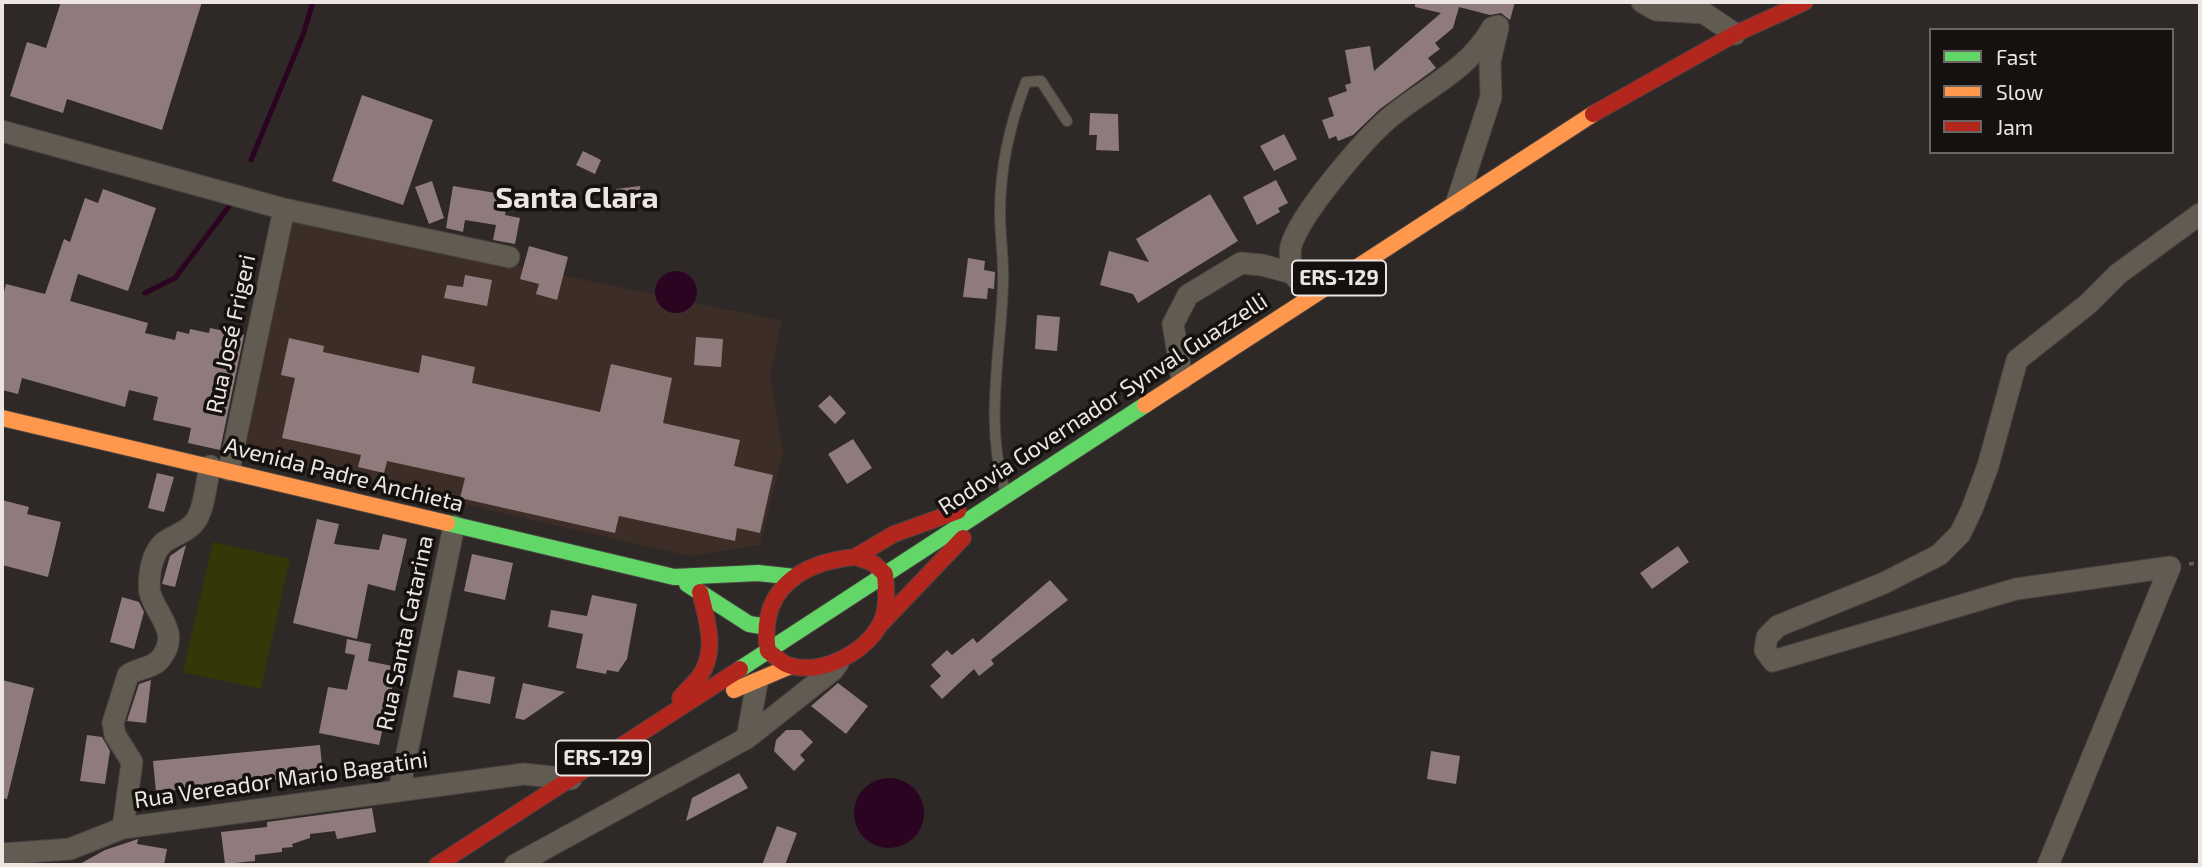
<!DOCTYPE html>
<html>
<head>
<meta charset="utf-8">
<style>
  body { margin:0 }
  #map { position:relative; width:2202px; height:867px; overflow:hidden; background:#2e2826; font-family:"Exo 2",sans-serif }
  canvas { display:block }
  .frame { position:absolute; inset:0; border:4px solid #ece5e2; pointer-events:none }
  .legend { position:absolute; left:1929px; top:28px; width:245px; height:126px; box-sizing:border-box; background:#15110f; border:2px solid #6b6663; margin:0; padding:9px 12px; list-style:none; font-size:21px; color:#ece5e2 }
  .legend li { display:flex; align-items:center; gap:14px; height:35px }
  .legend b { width:35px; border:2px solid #6b6663 }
</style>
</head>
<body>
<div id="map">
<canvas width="2202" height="867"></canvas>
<div class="frame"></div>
<ul class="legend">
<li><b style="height:9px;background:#63d668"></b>Fast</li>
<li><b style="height:9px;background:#ff974d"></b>Slow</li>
<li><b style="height:9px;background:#b3261e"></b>Jam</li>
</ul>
</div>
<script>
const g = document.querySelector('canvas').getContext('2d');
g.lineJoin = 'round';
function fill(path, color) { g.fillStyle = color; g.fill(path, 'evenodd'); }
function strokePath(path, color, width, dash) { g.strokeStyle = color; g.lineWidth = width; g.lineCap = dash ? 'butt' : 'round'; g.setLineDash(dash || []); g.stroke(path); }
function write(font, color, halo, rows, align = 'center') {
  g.font = font + ' "Exo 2",sans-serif'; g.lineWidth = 7; g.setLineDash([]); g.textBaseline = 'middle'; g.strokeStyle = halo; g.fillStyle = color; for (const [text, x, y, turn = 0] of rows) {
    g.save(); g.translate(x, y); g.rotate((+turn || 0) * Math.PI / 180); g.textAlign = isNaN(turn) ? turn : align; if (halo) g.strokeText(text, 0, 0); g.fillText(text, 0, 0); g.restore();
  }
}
fill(new Path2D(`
  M289,218L782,321L770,376L783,452L760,545L689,556L241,453Z`), '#3c2d26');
fill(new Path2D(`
  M213,542L290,559L261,689L183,672Z`), '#343809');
fill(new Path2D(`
  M655 292a21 21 0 1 1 42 0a21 21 0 1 1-42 0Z
  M854 813a35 35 0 1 1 70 0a35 35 0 1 1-70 0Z`), '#2a0421');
strokePath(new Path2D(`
  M251,160L303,35L313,2
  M145,293L175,278L233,201`), '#2a0421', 5);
fill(new Path2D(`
  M61,2H202L162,130L67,99L63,113L10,96L27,42L46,48Z
  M1415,2H1515L1510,20L1501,13L1490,15L1459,7L1453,28L1435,43L1440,49L1428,58L1436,68L1380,109L1353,135L1338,141L1336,136L1329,139L1322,120L1334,116L1328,98L1347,91L1345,85L1351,83L1345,50L1370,46L1374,71L1441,13L1415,7Z
  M362,95L433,120L403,205L332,181Z
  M1090,113L1118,114L1119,151L1096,150L1097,135H1089Z
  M1284,134L1297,159L1274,171L1260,146Z
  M583,151L601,160L595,174L576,165Z
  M1276,180L1288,203L1278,208L1280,212L1257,225L1243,197Z
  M432,181L444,218L429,224L415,187Z
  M453,186L508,195L505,215L520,218L515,244L493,240L496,225L465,220L463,232L446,228Z
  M640,186L642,204L618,206L616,189Z
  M103,189L156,208L128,291L78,274L70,301L148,323L145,333L175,340L177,331L189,334L190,329L209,333L210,328L244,335L220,450L188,443L191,428L153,420L158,397L129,390L125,407L22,378L18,394L2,390V300L6,284L45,294L64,239L70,242L85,198L98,203Z
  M1210,194L1238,241L1138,303L1133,294L1100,285L1109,251L1149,262L1136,239Z
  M529,246L568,257L557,300L536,294L539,284L520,279Z
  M968,258L985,261L984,270L995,272L994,289L988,288L987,299L963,297Z
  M465,275L492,280L487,306L444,298L447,285L463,287Z
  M1037,315L1060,317L1057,351L1035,349Z
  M696,337L723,339L721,367L694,365Z
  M289,338L324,346L323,352L419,373L422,355L475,367L472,383L600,412L611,364L672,378L663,423L740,440L734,466L773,475L760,533L737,528L735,541L619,516L615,533L460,498L465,478L387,461L384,473L358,467L361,455L282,438L295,378L281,375Z
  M830,395L846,413L835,424L818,406Z
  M853,439L872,468L847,484L828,454Z
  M157,473L174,477L164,512L148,508Z
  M2,500L29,507L27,514L61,522L48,577L2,565Z
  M317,519L339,524L334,544L379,550L383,534L407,539L395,591L368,584L357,639L293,623Z
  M186,545L175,587L162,584L170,556Z
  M1678,546L1689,562L1652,589L1640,573Z
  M472,554L513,563L505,600L464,591Z
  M1050,580L1068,600L991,660L994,664L979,676L974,669L942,699L930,686L941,676L931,665L947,650L952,655L973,638L977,643Z
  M592,595L637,604L627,659L618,672L607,670L606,674L576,668L583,634L548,627L551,610L587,616Z
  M122,597L139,602L144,612L134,649L110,642Z
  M347,639L371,644L368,661L397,667L379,745L319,733L328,687L347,690L355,655L345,653Z
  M458,670L495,677L490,704L453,697Z
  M2,680L34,688L7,799L2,798Z
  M151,680L146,723L127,721L139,684Z
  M523,683L565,692L524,720L515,718Z
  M838,683L868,706L846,734L811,706Z
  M786,730H801L813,742L800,755L805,760L794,771L774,751L776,740Z
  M87,735L102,737L110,751L105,784L80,781Z
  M320,745L323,775L156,792L153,761Z
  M1431,751L1460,756L1456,784L1427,779Z
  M739,773L748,788L686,821L692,798Z
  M372,808L376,832L337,839L335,831L310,834V838L292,844L293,847L282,848V852L255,855V861L225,864L221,832L267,827V822Z
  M777,826L797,833L785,865H762Z
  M138,839L137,844L167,849L164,865H78L105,850Z`), '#8f7b7c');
const lane = new Path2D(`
  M1005,491C984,423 1001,353 1003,283C1004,260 1000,236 1000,213C1000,167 1009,126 1026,82L1041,81L1067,121`);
const street = new Path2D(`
  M1642,2L1656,10L1704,13L1735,34
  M2,131L284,209L509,257
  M1457,201L1491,97L1490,61L1498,28
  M1292,273C1291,265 1289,254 1291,246C1300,214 1362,142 1388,119C1423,89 1468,71 1492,28L1498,26
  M1182,379L1173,324L1188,295L1241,263L1262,265L1292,273L1301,283
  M229,470L284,209
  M2170,567L2016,589L1773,661L1765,650L1767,637L1778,626L1884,583L1939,555L1960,534L1972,509L1988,466L2017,360L2088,304L2118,274L2200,214
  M747,738L757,683
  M399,791L454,526
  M123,828L132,762L115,735L113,723L128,675C139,667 153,669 161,658C181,633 156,615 150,593C148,586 150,574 151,567C159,532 178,541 194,523C205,510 206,482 210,466
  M2,854L70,849L123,828L524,774L571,779
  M515,865L747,738L833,670L838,663
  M2048,865L2170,567`);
const fast = new Path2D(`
  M447,523L674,577L758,573L795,577
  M687,584L749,624L762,626
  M740,669L1145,405`);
const slow = new Path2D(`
  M1145,405L1593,114
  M2,418L447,523
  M734,690L791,666`);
const jam = new Path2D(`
  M1593,114L1735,34L1805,2
  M855,557L873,563L885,574C886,589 888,604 883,618C871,650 824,675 791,666C782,664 775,656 768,651C758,591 800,562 855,557Z
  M855,557L894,534L958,511
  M881,624L963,538
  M680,698C686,690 693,685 699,677C718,652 707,620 700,592
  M437,865L740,669`);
strokePath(lane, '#484341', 12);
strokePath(street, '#484341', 23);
strokePath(fast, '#484341', 18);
strokePath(slow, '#484341', 18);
strokePath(jam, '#484341', 18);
strokePath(new Path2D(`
  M2189,564L2200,563`), '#625d56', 3.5, [5, 5]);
strokePath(lane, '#615b52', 10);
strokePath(street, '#615b52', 21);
strokePath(fast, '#63d668', 16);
strokePath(slow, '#ff974d', 16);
strokePath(jam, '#b3261e', 16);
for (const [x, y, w] of [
  [1339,278,94],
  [603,758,94]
]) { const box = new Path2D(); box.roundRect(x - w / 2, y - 17.5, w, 35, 5); g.fillStyle = '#15110f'; g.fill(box); strokePath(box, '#ece5e2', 2); }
write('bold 21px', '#ece5e2', null, [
  ["ERS-129",1339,278],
  ["ERS-129",603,758]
]);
write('23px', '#ece5e2', '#15110f', [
  ["Rua José Frigeri",231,334,-78],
  ["Rodovia Governador Synval Guazzelli",1103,404,-33],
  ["Avenida Padre Anchieta",344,475,14],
  ["Rua Santa Catarina",405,633,-78],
  ["Rua Vereador Mario Bagatini",281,780,-8]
]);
write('bold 30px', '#ece5e2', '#15110f', [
  ["Santa Clara",577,198]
]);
</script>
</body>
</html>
